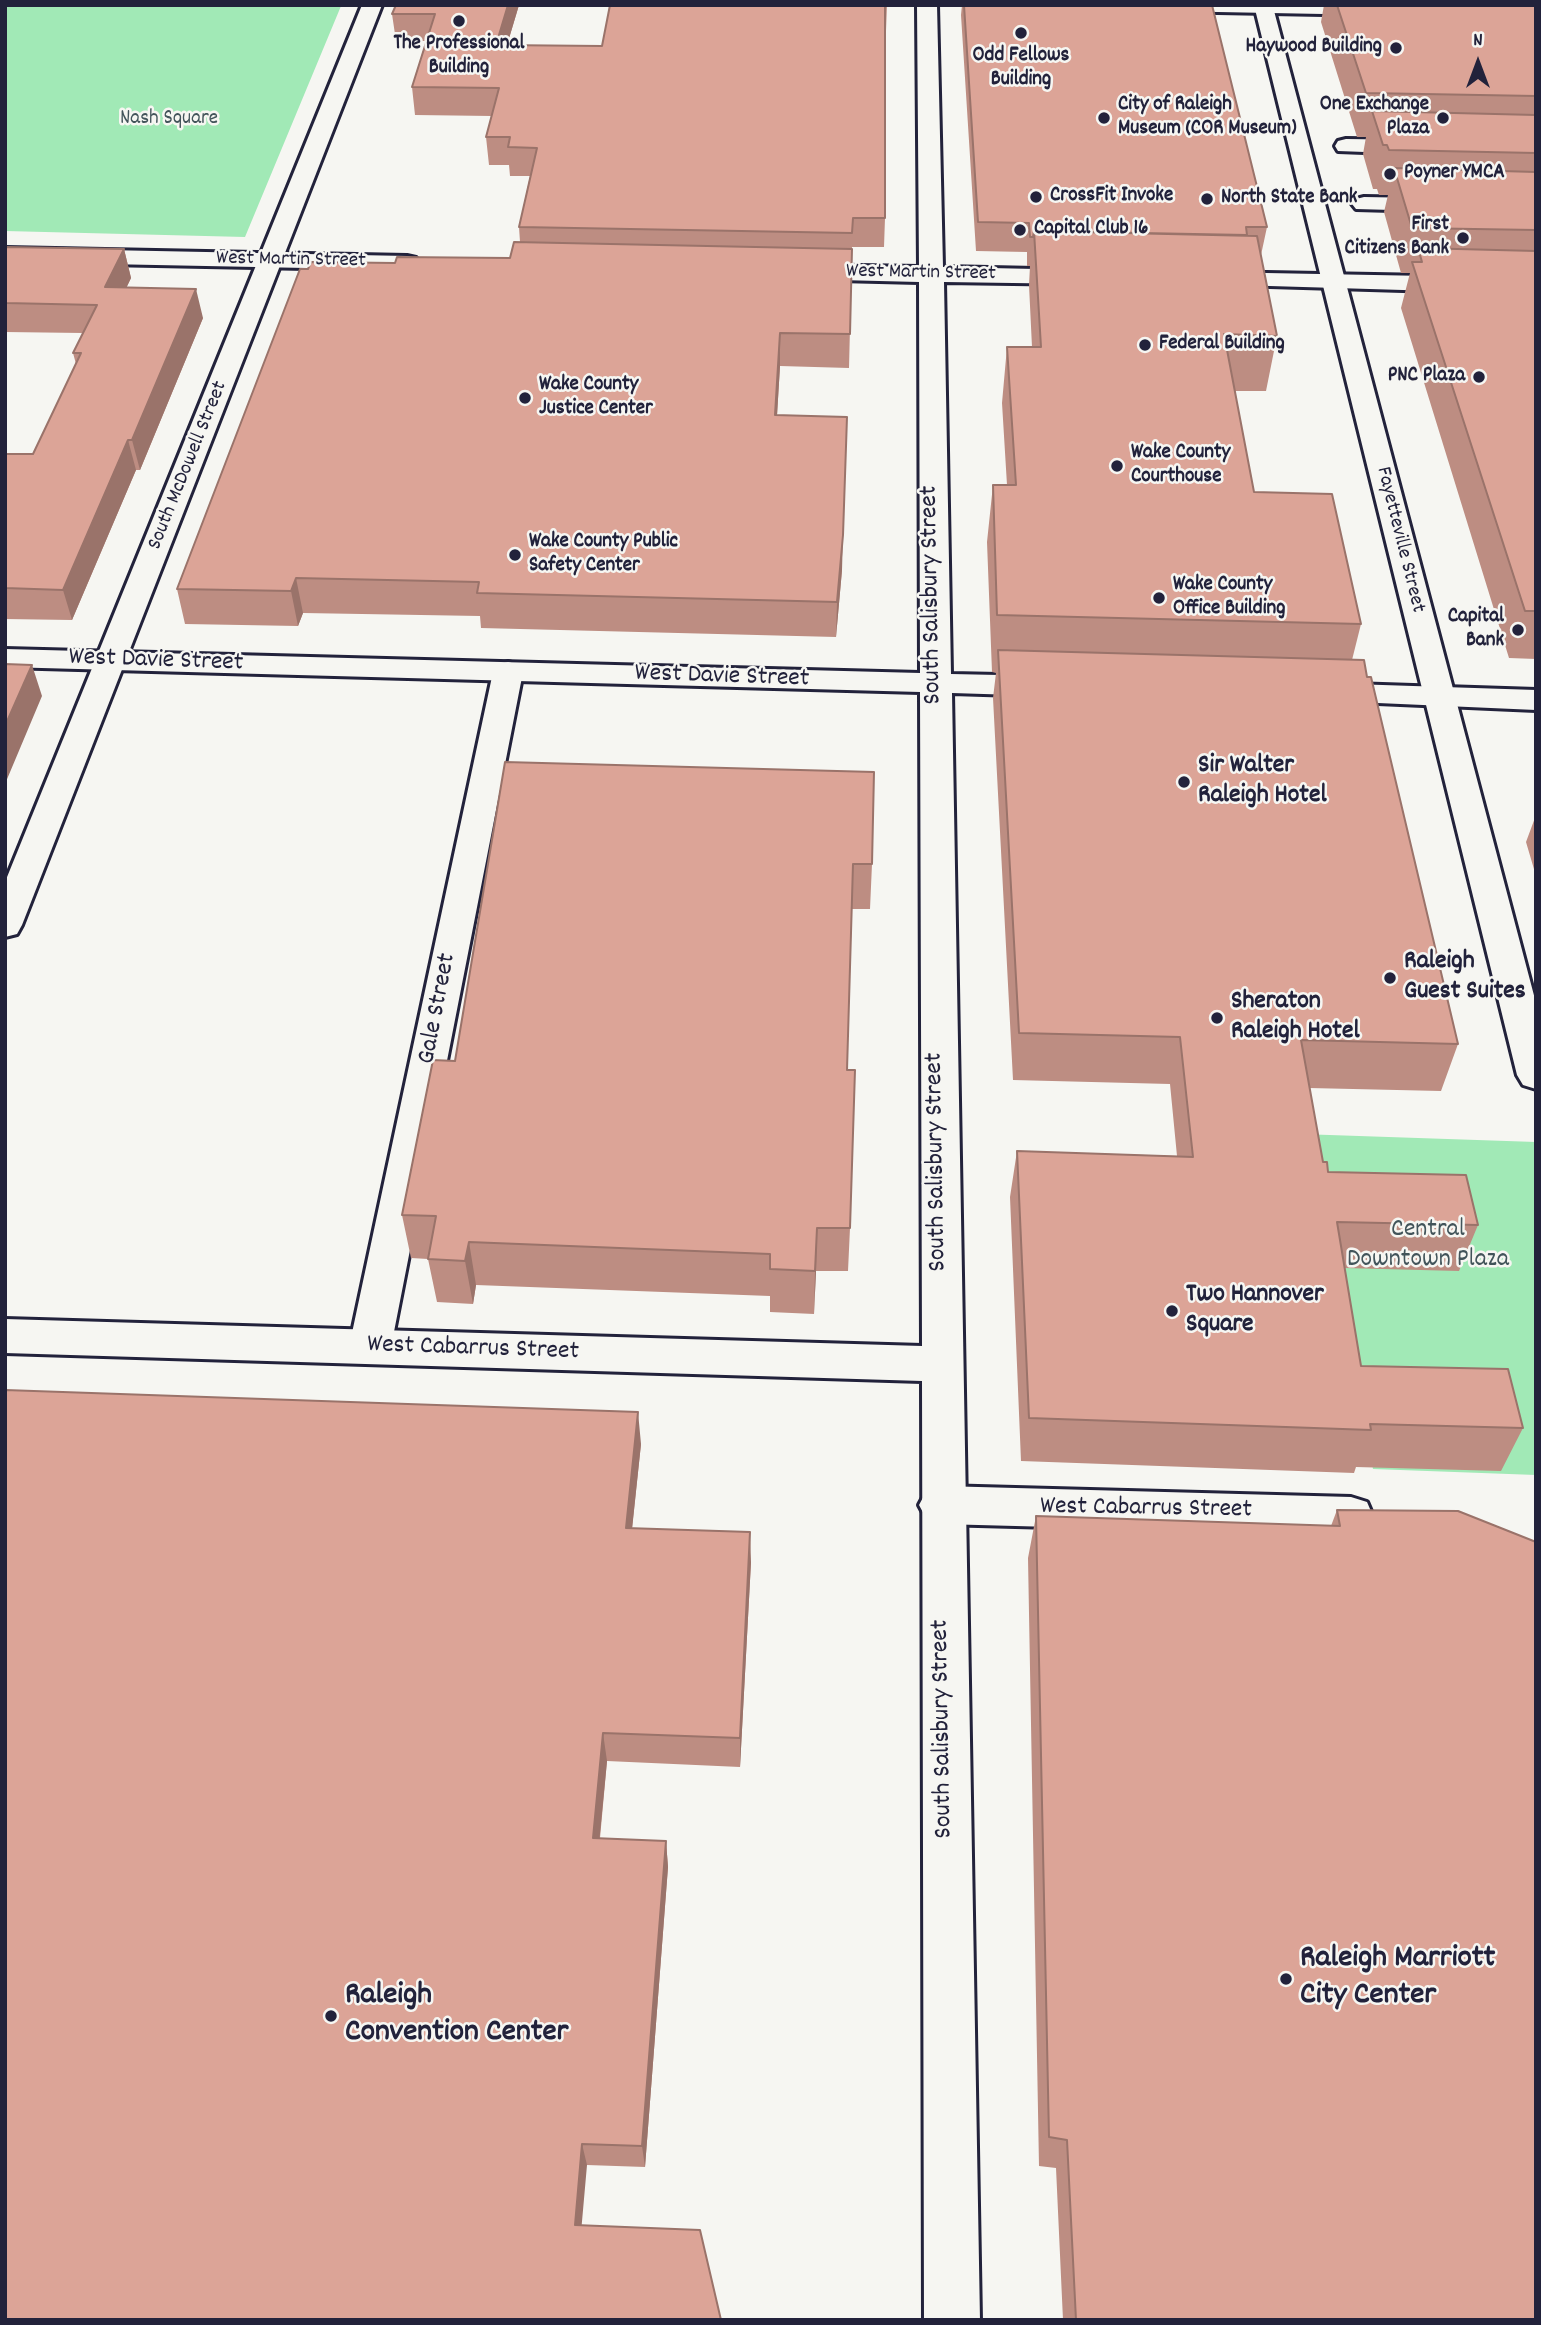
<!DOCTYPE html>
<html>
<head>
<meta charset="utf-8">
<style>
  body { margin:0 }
  #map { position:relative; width:1541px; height:2325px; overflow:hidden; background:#f6f6f2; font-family:Dekko,sans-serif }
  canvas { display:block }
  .frame { position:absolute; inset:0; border:7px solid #22223b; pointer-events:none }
  .north { position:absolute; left:1443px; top:28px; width:70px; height:70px; -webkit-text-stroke:5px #f6f6f2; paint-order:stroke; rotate:0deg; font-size:19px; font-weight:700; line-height:28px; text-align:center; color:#22223b }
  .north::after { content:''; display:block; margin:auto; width:24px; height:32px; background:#22223b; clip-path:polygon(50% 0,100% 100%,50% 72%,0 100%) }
</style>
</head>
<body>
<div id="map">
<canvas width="1541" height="2325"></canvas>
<div class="frame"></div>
<div class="north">N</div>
</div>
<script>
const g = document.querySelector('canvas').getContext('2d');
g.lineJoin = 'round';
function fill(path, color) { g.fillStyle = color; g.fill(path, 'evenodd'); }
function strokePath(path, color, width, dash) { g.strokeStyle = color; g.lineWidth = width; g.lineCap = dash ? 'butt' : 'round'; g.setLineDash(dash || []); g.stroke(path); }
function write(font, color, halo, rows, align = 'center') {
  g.font = font + ' Dekko,sans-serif'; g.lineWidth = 5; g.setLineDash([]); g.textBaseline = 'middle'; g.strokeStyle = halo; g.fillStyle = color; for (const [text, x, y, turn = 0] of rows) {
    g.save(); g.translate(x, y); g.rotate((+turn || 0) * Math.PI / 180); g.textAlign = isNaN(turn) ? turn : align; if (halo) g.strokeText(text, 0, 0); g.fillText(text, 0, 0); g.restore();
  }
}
fill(new Path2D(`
  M5,5H328L341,6L245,237L5,231Z
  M1300,1134L1536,1142V1475L1373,1469Z`), '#a1e9b6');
const street = new Path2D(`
  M1254,5L1273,7L1536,1003V1089L1523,1085L1517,1075Z
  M1346,139L1418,140L1429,147L1418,154L1338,151L1335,146L1338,141Z
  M1364,197L1536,200V214L1356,209L1352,204L1356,199Z
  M508,662L519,665L523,672L391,1347L385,1359L370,1364L355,1359L349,1347L493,672L497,665Z
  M941,1486L1351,1497L1367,1502L1373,1516L1367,1530L1351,1535L941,1524L926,1518L919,1505L926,1492Z`);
const secondary = new Path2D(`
  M917,5H937L943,267L1082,270L1091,272L1094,277L1091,282L1082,284L944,282L951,674L1047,676L1058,679L1063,686L1058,693L1047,696L952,693L980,2320H924L922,1381L5,1353V1319L922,1346L920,692L5,667V649L920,673L919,282L799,279L790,277L787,272L790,267L799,265L919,267Z
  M1155,5H1384L1386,9L1376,15L1165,11Z
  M5,248L407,256L416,258L419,263L416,268L407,270L5,262Z
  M1212,272L1536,278V294L1203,284L1200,279L1203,274Z
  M1321,683L1536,690V710L1310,700L1305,693L1310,686Z`);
const primary = new Path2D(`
  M362,5H382L22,925L17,934L5,937V882Z`);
strokePath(street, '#22223b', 6);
strokePath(secondary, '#22223b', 6);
strokePath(primary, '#22223b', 6);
fill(street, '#f6f6f2');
fill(secondary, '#f6f6f2');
fill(primary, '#f6f6f2');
fill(new Path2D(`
  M396,5H519L507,45L602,46L610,5H887L886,31H885V218L884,247H852L849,368L780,366L777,415L842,570L836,637L481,628L480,616L303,613L298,626L185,624L177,589L395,263L510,258L520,242L519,227L530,176H510L509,165H489L486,137L492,116L415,115L412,87L426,41H396L392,14Z
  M962,5H1212L1267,227L1261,255L1277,336L1266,391H1235L1254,492L1361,624L1352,660L1367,677L1458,1044L1441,1091L1309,1088L1323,1162L1328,1172L1478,1225L1459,1271L1344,1268L1361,1366L1523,1428L1501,1471L1356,1467L1354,1473L1021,1461L1010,1197L1017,1151L1177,1156L1170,1084L1013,1080L993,698L996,673L992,672L987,542L993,485H1007L1002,403L1007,347H1032L1029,285L1030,266H1027V252L976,251L961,15Z
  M1324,5H1536V659L1509,658L1401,308L1410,273H1401L1384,212L1388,195H1379L1377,189H1373L1363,154L1366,137H1357L1321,22Z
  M5,247L124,249L131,278L126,288L203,318L140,470H136L72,620L5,619V454H33L76,364L73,353L83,333L5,332Z
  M505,762L872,864L870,909H852L847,1070L850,1228L848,1271H816L814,1314L770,1312V1296L476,1285L473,1304L437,1302L428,1259L411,1258L402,1215L455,1061Z
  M1536,815V876L1526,842Z
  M641,1444L632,1528L751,1562L740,1767L607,1761L600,1838L666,1841L668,1867L645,2167L587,2165L5,2320Z
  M1337,1510L1536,2320H1063L1056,2168L1039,2166L1028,1558L1036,1516L1331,1526Z`), '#bd8d82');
fill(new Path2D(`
  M508,5H519L499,72L496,45Z
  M124,249L131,278L113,316L105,287Z
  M196,289L203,318L140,470L132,440Z
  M780,333V366L775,449V415Z
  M128,440L136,470L72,620L63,590Z
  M843,535L842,570L836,637L837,602Z
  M296,578L303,613L298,626L291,591Z
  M32,665L42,696L5,784V726Z
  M817,1228L816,1271L814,1314L815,1271Z
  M469,1242L476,1285L473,1304L465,1261Z
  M638,1412L641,1444L629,1558L626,1528Z
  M750,1532L751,1562L740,1767V1738Z
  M603,1733L607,1761L597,1864L593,1838Z
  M666,1841L668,1867L645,2167L642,2146Z
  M582,2144L587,2165L580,2244L575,2225Z`), '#9a736a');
const building = new Path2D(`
  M396,5H508L496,45L602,46L610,5H885V218H853L852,233L519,227L537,148L508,147L510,137H486L499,88L412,87L435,14H392Z
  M964,5H1212L1267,227H1246L1247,235L1034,231L1033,237H1030L1029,223L978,222Z
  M1337,5H1536V96L1366,93Z
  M1372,111L1536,115V153L1389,150L1387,145H1383Z
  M1394,168L1536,172V230L1412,228Z
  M1034,231L1257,236L1277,336L1224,334L1254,492L1332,494L1361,624L997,615L993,485H1016L1007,347H1041Z
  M514,242L852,249L850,334L780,333L775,415L847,417L843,535L837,602L477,593L479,582L296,578L291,591L177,589L300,269H308L311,262L395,263L397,257L510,258Z
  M5,247L124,249L105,287L196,289L132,440H128L63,590L5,588V454H33L81,353H73L97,305L5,303Z
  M1418,248L1536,251V611H1525L1412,262H1422Z
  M998,650L1364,660L1367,677H1371L1458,1044L1301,1040L1323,1162H1327L1328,1172L1466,1175L1478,1225L1337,1222L1361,1366L1508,1369L1523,1428L1370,1424L1371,1430L1029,1418L1017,1151L1193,1157L1180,1037L1019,1033Z
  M5,664L32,665L5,726Z
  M505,762L874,772L872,864H853L847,1070H855L850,1228H817L815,1271L770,1269V1254L469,1242L465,1261L428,1259L436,1216L402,1215L433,1060L455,1061Z
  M5,1390L638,1412L626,1528L750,1532L740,1738L603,1733L593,1838L666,1841L642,2146L582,2144L575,2225L700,2230L721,2320H5Z
  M1337,1510L1458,1511L1536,1542V2320H1076L1067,2140L1049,2137L1036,1516L1340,1526Z`);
fill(building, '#dca497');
strokePath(building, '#9a736a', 2);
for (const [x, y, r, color] of [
  [459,21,7,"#22223b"],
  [1021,33,7,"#22223b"],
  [1396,48,7,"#22223b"],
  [1104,118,7,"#22223b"],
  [1443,118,7,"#22223b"],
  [1390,174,7,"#22223b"],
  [1036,197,7,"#22223b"],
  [1207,199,7,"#22223b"],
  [1020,230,7,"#22223b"],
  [1463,238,7,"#22223b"],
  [1145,345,7,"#22223b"],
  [1479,377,7,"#22223b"],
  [525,398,7,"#22223b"],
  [1117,466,7,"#22223b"],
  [515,555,7,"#22223b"],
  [1159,598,7,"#22223b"],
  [1518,630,7,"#22223b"],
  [1184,782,7,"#22223b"],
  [1390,978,7,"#22223b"],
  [1217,1018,7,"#22223b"],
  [1172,1311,7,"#22223b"],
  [1286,1979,7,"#22223b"],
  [331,2016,7,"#22223b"]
]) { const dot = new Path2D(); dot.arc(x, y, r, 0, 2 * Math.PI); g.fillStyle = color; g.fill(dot); strokePath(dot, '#f6f6f2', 2.5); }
write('bold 21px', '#22223b', '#f6f6f2', [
  ["The Professional",459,45,"center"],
  ["Building",459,69,"center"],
  ["Haywood Building",1382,48,"right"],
  ["Odd Fellows",1021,57,"center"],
  ["Building",1021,81,"center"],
  ["City of Raleigh",1118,106],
  ["Museum (COR Museum)",1118,130],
  ["One Exchange",1429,106,"right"],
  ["Plaza",1429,130,"right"],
  ["Poyner YMCA",1404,174],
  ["CrossFit Invoke",1050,197],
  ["North State Bank",1221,199],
  ["First",1449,226,"right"],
  ["Citizens Bank",1449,250,"right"],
  ["Capital Club 16",1034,230],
  ["Federal Building",1159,345],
  ["PNC Plaza",1465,377,"right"],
  ["Wake County",539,386],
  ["Justice Center",539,410],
  ["Wake County",1131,454],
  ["Courthouse",1131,478],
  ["Wake County Public",529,543],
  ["Safety Center",529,567],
  ["Wake County",1173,586],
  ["Office Building",1173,610],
  ["Capital",1504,618,"right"],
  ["Bank",1504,642,"right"]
], 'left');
write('21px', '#42545a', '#f6f6f2', [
  ["Nash Square",169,120]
]);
write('21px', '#22223b', '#f6f6f2', [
  ["West Martin Street",291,261,1],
  ["West Martin Street",921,274,1],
  ["South McDowell Street",189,466,-68],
  ["Fayetteville Street",1399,540,76]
]);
write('26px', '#22223b', '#f6f6f2', [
  ["South Salisbury Street",933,595,-91],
  ["West Davie Street",156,662,2],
  ["West Davie Street",722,678,2],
  ["Gale Street",439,1009,-79],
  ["South Salisbury Street",938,1162,-91],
  ["West Cabarrus Street",473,1350,2],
  ["West Cabarrus Street",1146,1510,1],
  ["South Salisbury Street",944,1729,-91]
]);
write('bold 26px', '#22223b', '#f6f6f2', [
  ["Sir Walter",1198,767],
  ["Raleigh Hotel",1198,797],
  ["Raleigh",1404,963],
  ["Guest Suites",1404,993],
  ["Sheraton",1231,1003],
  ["Raleigh Hotel",1231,1033],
  ["Two Hannover",1186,1296],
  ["Square",1186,1326]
], 'left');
write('26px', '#42545a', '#f6f6f2', [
  ["Central",1428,1231],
  ["Downtown Plaza",1428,1261]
]);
write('bold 32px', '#22223b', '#f6f6f2', [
  ["Raleigh Marriott",1300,1961],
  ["City Center",1300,1998],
  ["Raleigh",345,1998],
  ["Convention Center",345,2035]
], 'left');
</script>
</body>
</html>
